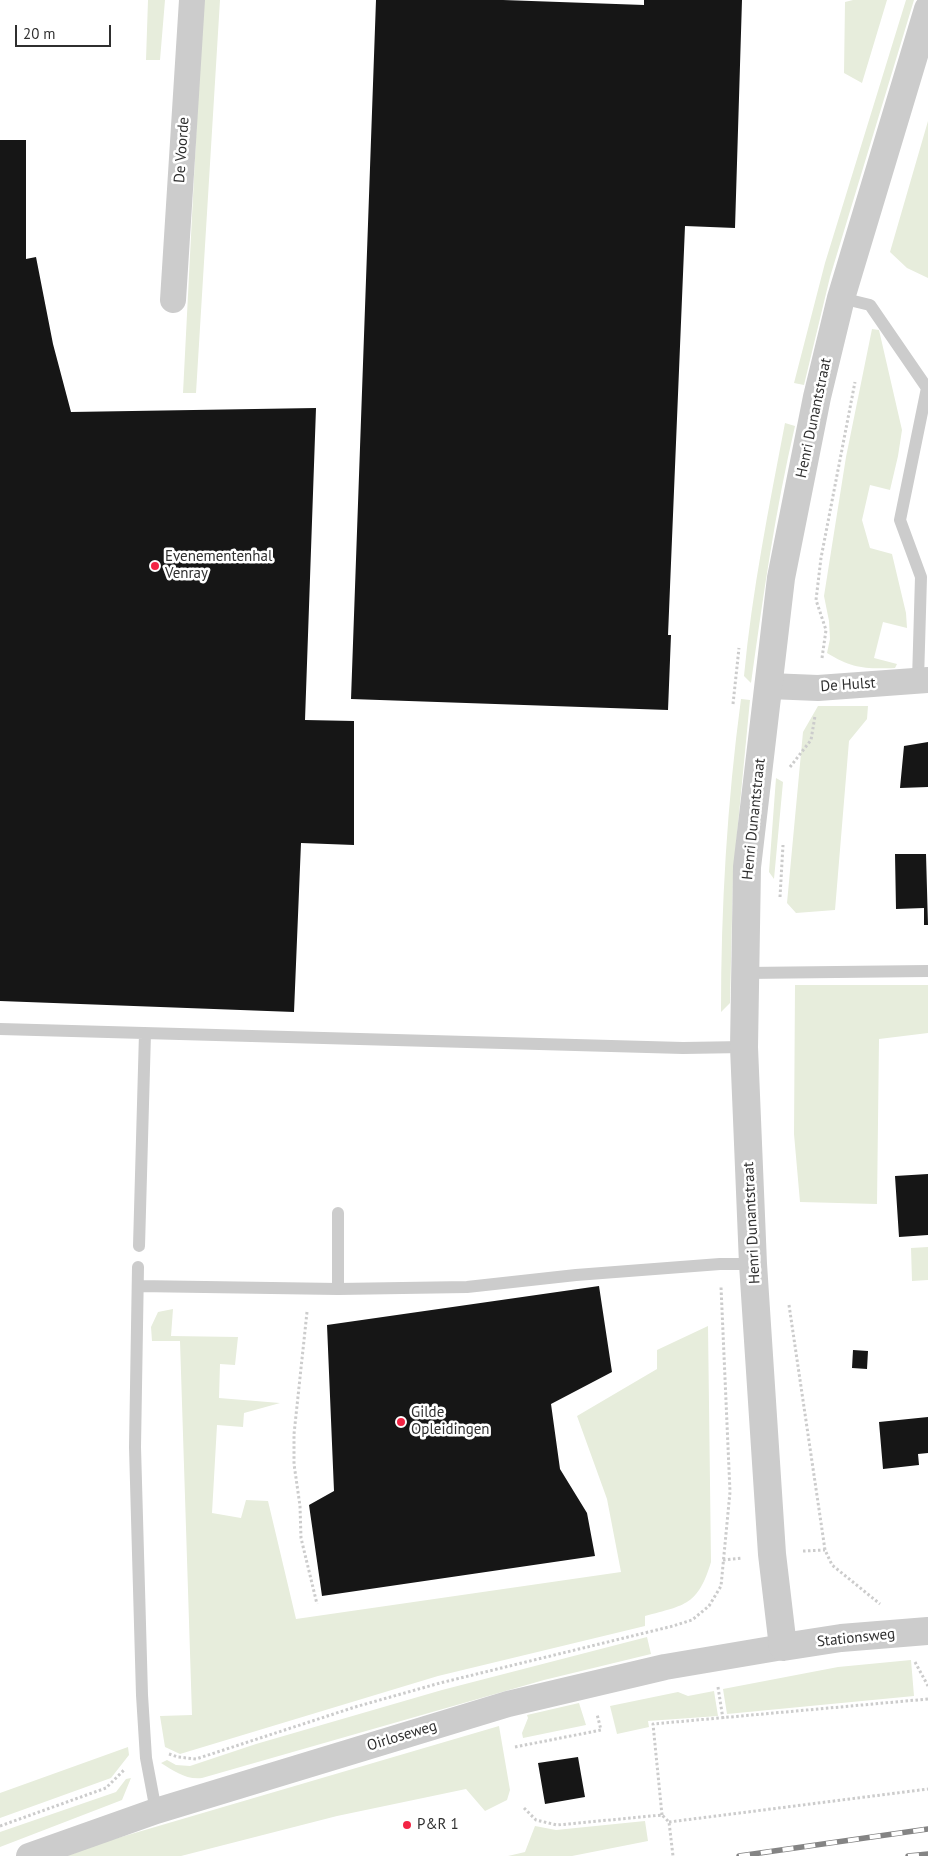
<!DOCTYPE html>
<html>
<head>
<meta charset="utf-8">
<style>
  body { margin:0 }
  #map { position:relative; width:928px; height:1856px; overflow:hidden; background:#fff; font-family:"PT Sans",sans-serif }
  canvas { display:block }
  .scale { position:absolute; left:15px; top:25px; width:96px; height:22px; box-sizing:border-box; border:2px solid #2f2f2f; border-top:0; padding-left:6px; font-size:15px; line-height:18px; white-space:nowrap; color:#2f2f2f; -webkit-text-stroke:4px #fff; paint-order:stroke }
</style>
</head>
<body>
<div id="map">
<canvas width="928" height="1856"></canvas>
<div class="scale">20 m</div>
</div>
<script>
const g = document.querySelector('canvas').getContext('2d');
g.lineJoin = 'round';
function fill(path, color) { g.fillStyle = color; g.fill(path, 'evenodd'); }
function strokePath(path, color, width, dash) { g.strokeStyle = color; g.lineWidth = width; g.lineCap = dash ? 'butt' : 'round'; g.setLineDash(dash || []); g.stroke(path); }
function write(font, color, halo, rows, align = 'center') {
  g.font = font + ' "PT Sans",sans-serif'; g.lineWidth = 5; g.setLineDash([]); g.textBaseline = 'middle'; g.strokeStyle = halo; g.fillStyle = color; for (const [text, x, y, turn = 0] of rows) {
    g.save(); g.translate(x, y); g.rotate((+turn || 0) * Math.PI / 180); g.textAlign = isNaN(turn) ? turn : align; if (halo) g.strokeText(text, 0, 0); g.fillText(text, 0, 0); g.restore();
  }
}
fill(new Path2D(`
  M148,0H165L160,60H146Z
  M203,0H220L196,393H183Z
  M853,0H887L862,83L844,73L845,2Z
  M906,0H914L830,277L804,385L794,383L825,263Z
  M928,121V278L907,268L890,252Z
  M872,329L879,330L902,430L898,456L890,490L870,485L862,520L870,548L892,554L906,613L907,628L883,622L874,658L897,664L895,668C866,669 853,669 827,653L830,639L829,621L824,596L846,457Z
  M785,423L795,426C775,511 763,597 751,683L744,676C752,591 769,507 785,423Z
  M741,699L750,700L733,876L730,1003L721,1012C721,908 727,803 741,699Z
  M818,706H868L867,719L849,741L835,910L796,913L787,903L803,732Z
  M776,778L783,782L774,879L769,872Z
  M795,985H928V1033L879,1039L877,1204L800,1202L794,1134Z
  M928,1247V1280L912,1281L911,1248Z
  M173,1309L171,1336L238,1337L235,1365L220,1364L219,1398L280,1403L244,1413L243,1427L217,1425L212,1513L241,1518L246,1500L268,1501L296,1619L621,1572L607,1499L577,1416L657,1369V1350L708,1326L711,1562C698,1605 686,1605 645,1616V1626L438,1676L180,1754L165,1747L160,1716L192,1715L180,1341H152L151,1327L158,1312Z
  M647,1637L651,1654L544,1680L202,1778C186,1780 174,1771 161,1763L167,1760L176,1765L190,1766L256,1744L442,1690Z
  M911,1660L914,1696L727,1714L723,1689L838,1667Z
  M714,1691L718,1716L648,1721L649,1727L617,1734L610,1706L678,1692L688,1696Z
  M579,1703L586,1725L523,1738L522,1733L528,1718L527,1715Z
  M499,1726L510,1790L507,1800L485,1811L466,1789L337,1816L181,1856H67L104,1842Z
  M128,1747L129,1755L111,1778L0,1818V1793Z
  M131,1778L122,1800L0,1847V1832L116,1792L126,1779Z
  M645,1821L648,1841L572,1856H508L525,1852L535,1826L556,1830Z`), '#e7eddc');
fill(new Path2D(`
  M376,0H503L644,5V0H742L735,228L685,226L668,635H671L668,710L351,699Z
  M0,140H26V259L36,257L53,344L71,412L316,408L305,720L354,721V845L301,843L294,1012L0,1001Z
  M928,742V787L900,788L904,746Z
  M895,854H926L928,925H924V908L896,909Z
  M928,1174V1235L899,1237L895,1176Z
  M599,1286L612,1372L551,1404L560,1469L587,1513L595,1556L322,1596L309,1505L334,1491L327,1325Z
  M853,1350L868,1351L867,1369L852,1368Z
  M928,1417V1453L918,1454L919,1465L883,1469L879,1422Z
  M578,1757L585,1797L545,1804L538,1763Z`), '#161616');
strokePath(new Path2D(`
  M822,658L826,630L816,600L821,558L855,382
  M733,704L739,648
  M790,767L811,740L815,716
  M780,897L783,845
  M789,1305L825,1550L832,1565L880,1604
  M307,1312L294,1434V1464L300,1506L301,1538L317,1604
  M803,1551L825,1550
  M723,1560L742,1558
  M915,1662L928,1686
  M718,1687L723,1719
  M515,1747L601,1730L597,1714
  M169,1754L178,1757L196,1759L355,1707L440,1683L673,1626L692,1620L709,1606L721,1586L730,1492L721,1287
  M524,1808L536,1820L557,1825L662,1815L669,1822L673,1856
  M662,1815L653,1724L928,1699
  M669,1822L928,1789
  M0,1826L106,1788L125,1769`), '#ccc', 3, [2.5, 2.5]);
strokePath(new Path2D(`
  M841,298L870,305L927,388L900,520L921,577L918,680
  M745,973L928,971
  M0,1029L683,1048L744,1047
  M139,1246L145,1033
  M138,1267L135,1447L142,1695L146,1758L156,1811
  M138,1286L338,1289L467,1287L576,1275L720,1264H753
  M338,1289V1213`), '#ccc', 12);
strokePath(new Path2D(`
  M173,300L192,0
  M769,686L818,688L928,680
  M29,1856L156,1811L508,1704L665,1667L783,1647`), '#ccc', 26);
strokePath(new Path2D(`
  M928,9L841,298L817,397L781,578L747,867L744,1047L753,1264L772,1554L783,1647L841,1638L928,1631`), '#ccc', 28);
const rail = new Path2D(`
  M739,1856L928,1829
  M908,1856L928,1854`);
strokePath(rail, '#848484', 5.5);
strokePath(rail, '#fff', 4, [11]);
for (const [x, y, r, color] of [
  [155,566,5,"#f32444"],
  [401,1422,5,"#f32444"],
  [407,1825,5,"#f32444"]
]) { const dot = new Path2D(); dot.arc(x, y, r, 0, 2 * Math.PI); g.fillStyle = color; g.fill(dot); strokePath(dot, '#fff', 2); }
write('15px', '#2f2f2f', '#fff', [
  ["De Voorde",182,150,-86],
  ["Henri Dunantstraat",814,418,-78],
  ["De Hulst",848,685,-4],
  ["Henri Dunantstraat",754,819,-84],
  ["Henri Dunantstraat",752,1223,-93],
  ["Stationsweg",856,1638,-6],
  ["Oirloseweg",402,1736,-17]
]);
write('15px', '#2f2f2f', '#fff', [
  ["Evenementenhal",165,557],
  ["Venray",165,574],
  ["Gilde",411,1413],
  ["Opleidingen",411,1430],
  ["P&R 1",417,1825]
], 'left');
</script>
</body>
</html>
